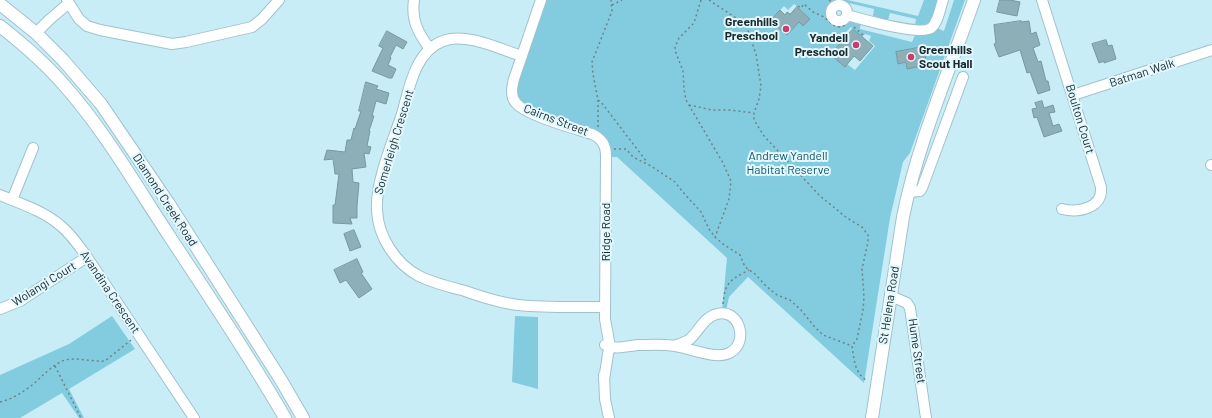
<!DOCTYPE html>
<html>
<head>
<meta charset="utf-8">
<style>
  body { margin:0 }
  canvas { display:block; background:#c9edf7 }
</style>
</head>
<body>
<canvas width="1212" height="418"></canvas>
<script>
const g = document.querySelector('canvas').getContext('2d');
g.lineJoin = 'round';
function fill(path, color) { g.fillStyle = color; g.fill(path, 'evenodd'); }
function strokePath(path, color, width, dash) { g.strokeStyle = color; g.lineWidth = width; g.lineCap = dash ? 'butt' : 'round'; g.setLineDash(dash || []); g.stroke(path); }
function write(font, color, halo, rows, align = 'center') {
  g.font = font + ' Barlow,sans-serif'; g.lineWidth = 4; g.setLineDash([]); g.textBaseline = 'middle'; g.strokeStyle = halo; g.fillStyle = color; for (const [text, x, y, turn = 0] of rows) {
    g.save(); g.translate(x, y); g.rotate((+turn || 0) * Math.PI / 180); g.textAlign = isNaN(turn) ? turn : align; if (halo) g.strokeText(text, 0, 0); g.fillText(text, 0, 0); g.restore();
  }
}
fill(new Path2D(`
  M544,0H848L918,16L924,0H938C933,14 933,28 915,25L916,19L890,13L888,20L873,16L874,9L844,2H833L828,7L827,17C834,30 841,24 851,22C854,21 858,22 861,23L860,29L912,42L915,35H927L937,28L944,31L954,0H965L910,153L903,162L890,218L864,383L748,277L729,297L726,311L722,310L727,258L617,157H610L609,148L533,111L520,103L515,91ZM794,4L810,19L803,26L799,22L787,35L770,21L784,6L788,10ZM851,27L862,37L865,34L871,36L869,41L875,46L855,70L847,64L845,67L831,55L845,37L840,33L846,32ZM923,47L926,65L907,69L906,62L898,64L896,52Z
  M112,316L135,349L69,389L84,418H79L62,393L20,418H0V375L69,344Z
  M515,316L538,317V389L512,382Z`), '#83ccdf');
const building = new Path2D(`
  M1000,0H1010L1020,2L1017,16L997,12Z
  M797,7L810,19L803,26L799,22L787,35L770,21L780,10L785,15L787,12L790,14Z
  M1021,21V22L1029,21L1031,34L1036,32L1040,45L1033,48L1038,62L1041,61L1046,81H1048L1050,90L1038,94L1030,72L1027,73L1020,50L999,57L994,44L996,43L994,25Z
  M853,29L873,46L860,61L854,56L845,67L831,55Z
  M387,31L407,42L403,49L396,45L390,57L391,58L388,65L396,69L392,78H389L372,71L383,48L379,46Z
  M1106,40L1108,46L1112,45L1116,59L1104,63V61L1099,63L1092,44Z
  M923,47L927,65L907,69L906,62L898,64L896,52Z
  M366,82L378,86L376,89L389,93L386,104L376,101L372,116H374L369,131H370L367,146L371,147L369,154L364,153L366,167L352,169L353,182L359,183L357,206V218H350L352,224L333,223V205H335L339,174H335L333,159L324,160L327,150L345,152L347,140H351L354,128L355,129L361,111H359Z
  M1042,101L1044,108L1053,105L1055,112L1049,113L1053,126L1059,124L1062,131L1044,137L1037,117L1034,118L1032,109L1037,108L1035,103Z
  M354,230L361,247L350,251L344,234Z
  M357,259L363,272L361,273L372,289L359,298L346,280L340,283L334,270Z`);
fill(building, '#8cafb8');
strokePath(building, '#7698a1', 1);
const minor = new Path2D(`
  M67,0L79,19L87,26L100,30L172,44L186,42L252,27L262,19L279,0
  M414,0C411,20 418,33 430,49
  M541,0L514,79C512,87 510,96 516,103C525,115 576,129 592,134C602,139 606,145 606,156L605,319L610,347L608,354L604,380
  M1042,0L1101,187C1103,208 1079,213 1062,209
  M831 13a8 8 0 1 1 16 0a8 8 0 1 1-16 0Z
  M847,15C861,19 920,36 931,28C938,23 940,8 943,0
  M36,33L49,20L69,3
  M522,56C499,49 466,32 443,41C415,51 409,89 402,114C393,141 375,183 377,210C378,237 396,264 419,276C433,283 450,287 465,291C482,297 500,303 518,305C547,308 576,307 605,307
  M1073,95L1212,50
  M1211,165H1212
  M908,192L920,191L922,188L963,77
  M0,195C21,204 44,211 61,226C72,235 79,246 87,257L194,418
  M12,200L33,148
  M891,296L907,303L910,308L926,418
  M0,309L20,301L87,257
  M605,345C616,350 627,346 638,345C650,345 663,344 675,346C689,348 718,361 731,352C749,341 739,308 717,314C704,317 699,331 690,339C686,342 679,344 674,346
  M604,375L605,399L609,418`);
const major = new Path2D(`
  M0,4L36,33L63,60L101,104L169,204L281,380L303,418
  M0,26C23,44 45,63 64,85C104,130 135,184 168,234C208,295 249,355 285,418
  M872,418L903,217C918,142 949,72 974,0`);
strokePath(minor, '#9fc2cc', 12);
strokePath(major, '#9fc2cc', 14);
strokePath(new Path2D(`
  M701,0L694,23L679,38L675,47L676,53L683,71L684,89L686,100L723,163L731,181L729,199L715,237
  M709,0L742,22L747,28L756,54L761,86L759,99L754,113V120L764,136L820,196L847,218L862,227L868,235V242L862,269L864,297L863,310L857,339L852,346
  M829,0L836,5
  M612,5L622,0
  M798,6L801,8L804,4L813,12L824,17L833,25L839,27L846,25
  M854,27L863,35
  M598,100L601,102L647,162
  M689,105L712,110H730L754,113
  M598,127V100L593,74L592,62L612,11L611,0
  M614,149H626L633,157L651,166L675,182L682,191L701,212L709,229L715,237L723,244L740,255L745,267L755,274L766,286L777,295L790,300L801,310L814,326L823,335L852,346C854,358 854,372 866,380
  M723,304C725,282 730,280 749,270
  M55,366L81,418
  M0,402C16,398 30,388 42,376C49,370 56,363 65,360C77,357 92,362 105,361L131,340`), '#6b8389', 1.5, [2, 3]);
strokePath(minor, '#fff', 10);
strokePath(major, '#fff', 12);
for (const [x, y, r, color] of [
  [786,29,4,"#cb3d69"],
  [856,45,4,"#cb3d69"],
  [911,57,4,"#cb3d69"]
]) { const dot = new Path2D(); dot.arc(x, y, r, 0, 2 * Math.PI); g.fillStyle = color; g.fill(dot); strokePath(dot, '#e2f8fe', 1.5); }
write('bold 12px', '#1a282c', '#e2f8fe', [
  ["Greenhills",778,22],
  ["Preschool",778,36],
  ["Yandell",848,38],
  ["Preschool",848,52],
  ["Greenhills",919,50,"left"],
  ["Scout Hall",919,64,"left"]
], 'right');
write('12px', '#1a282c', '#e2f8fe', [
  ["Batman Walk",1142,73,-18],
  ["Boulton Court",1080,119,73],
  ["Cairns Street",556,120,21],
  ["Somerleigh Crescent",394,142,-73],
  ["Diamond Creek Road",165,200,57],
  ["Ridge Road",606,232,-90],
  ["Wolangi Court",44,284,-32],
  ["Avandina Crescent",110,292,56],
  ["St Helena Road",889,305,-81],
  ["Hume Street",917,351,82]
]);
write('12px', '#115665', '#e2f8fe', [
  ["Andrew Yandell",788,156],
  ["Habitat Reserve",788,170]
]);
</script>
</body>
</html>
